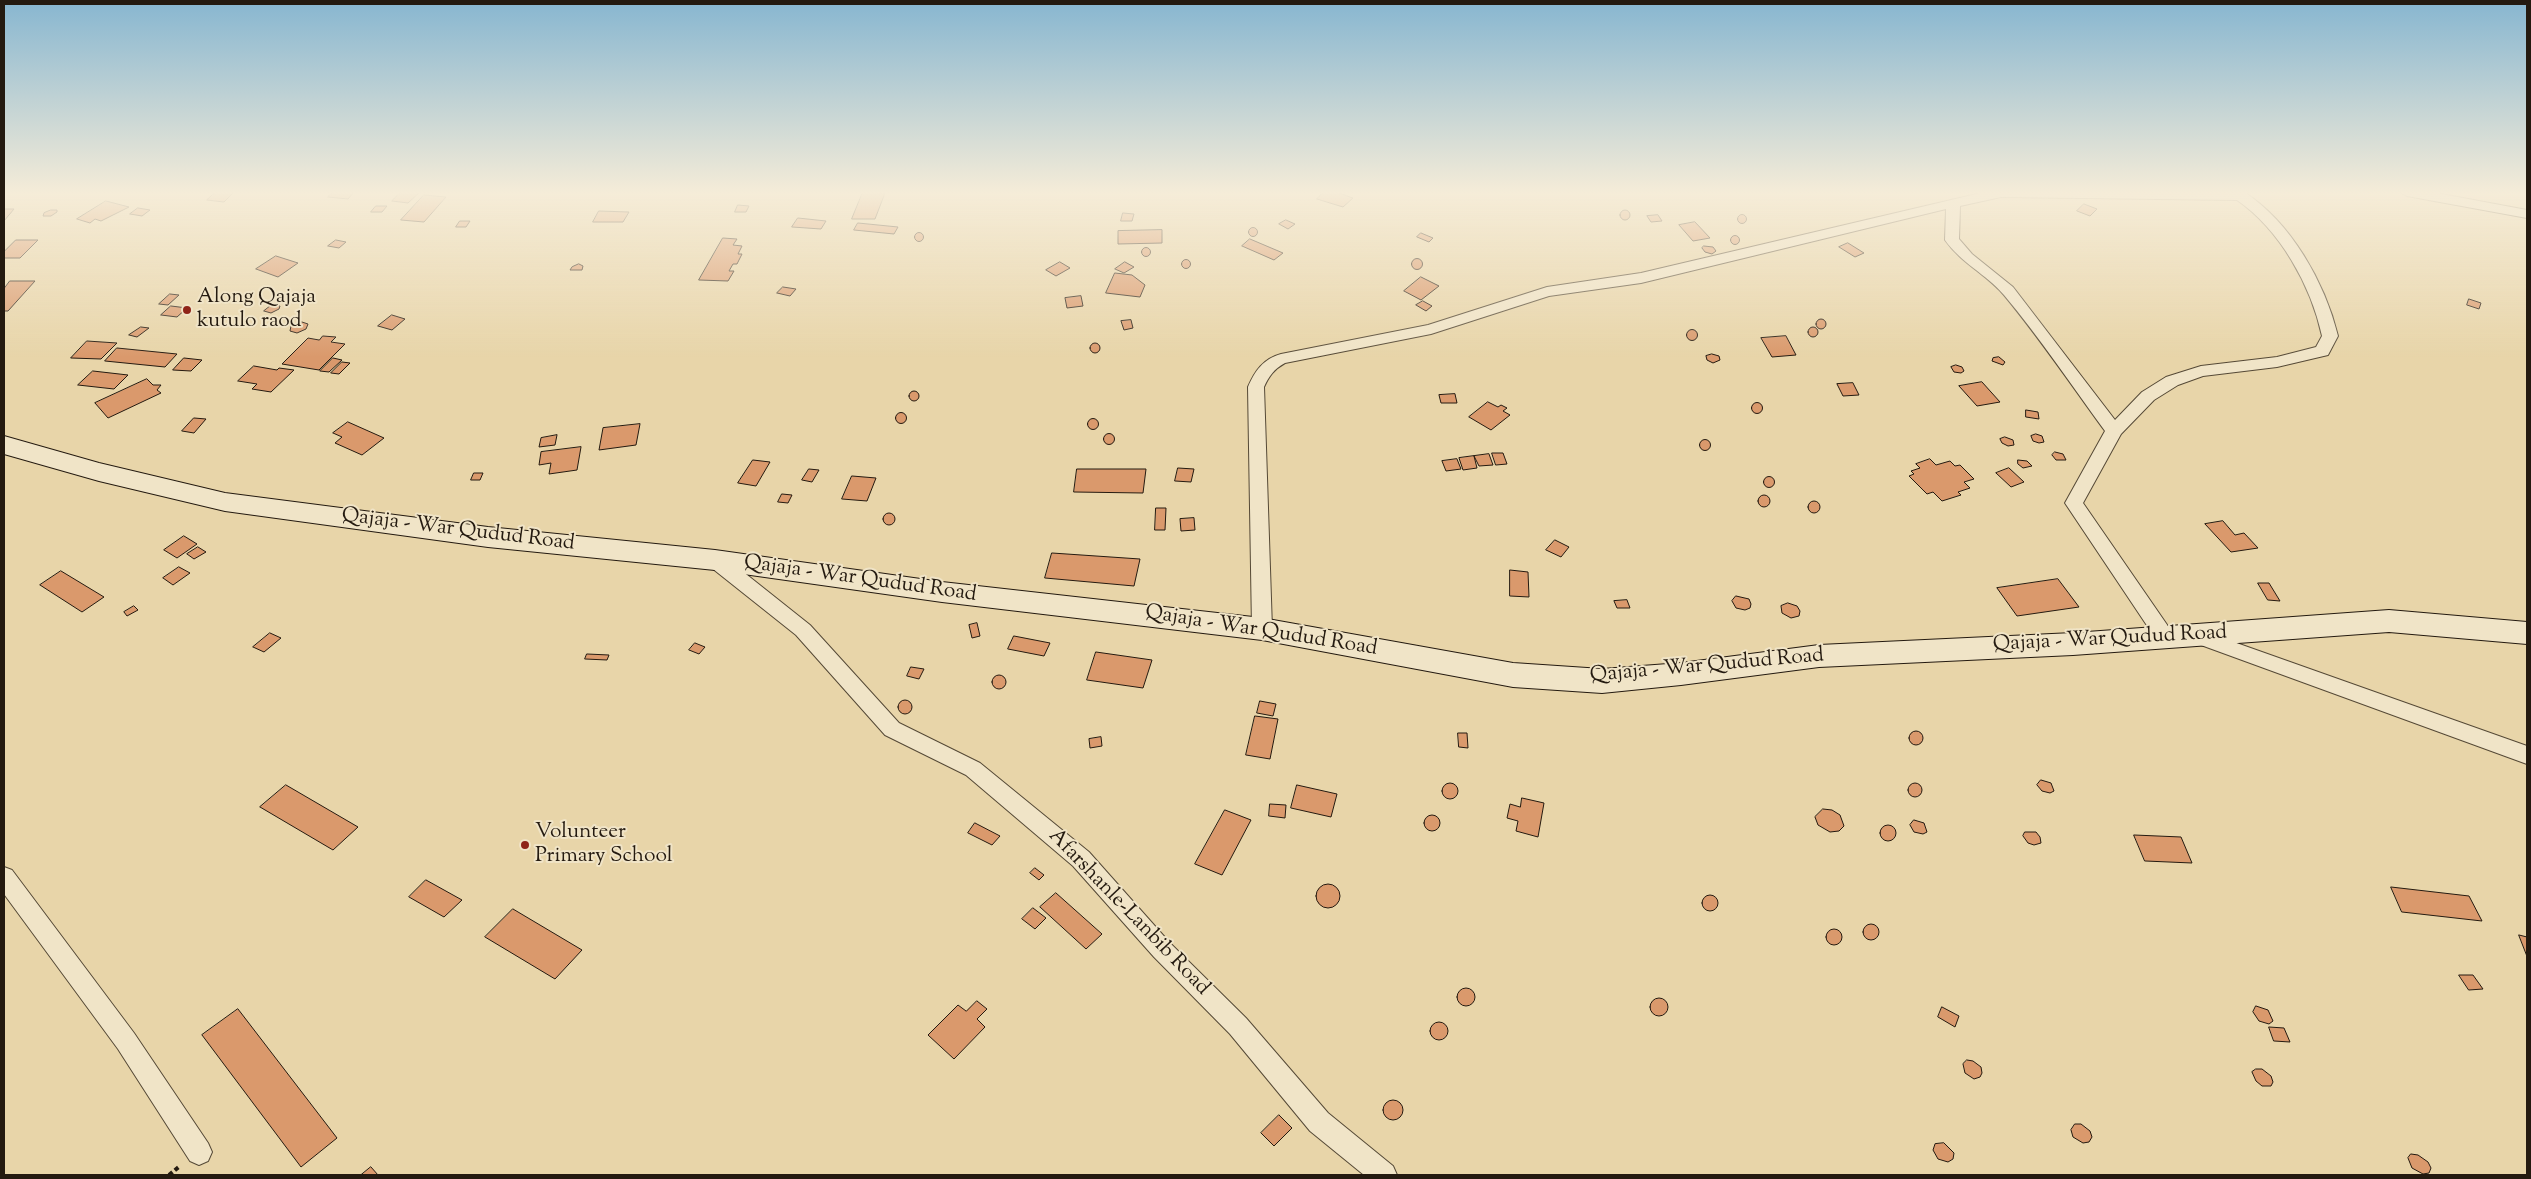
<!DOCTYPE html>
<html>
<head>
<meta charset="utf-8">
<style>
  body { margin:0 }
  #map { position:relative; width:2531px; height:1179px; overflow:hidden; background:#e8d5a9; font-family:"Sorts Mill Goudy",serif }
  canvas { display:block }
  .frame { position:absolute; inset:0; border:5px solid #241a10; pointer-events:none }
</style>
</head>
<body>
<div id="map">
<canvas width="2531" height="1179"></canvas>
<div class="frame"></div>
</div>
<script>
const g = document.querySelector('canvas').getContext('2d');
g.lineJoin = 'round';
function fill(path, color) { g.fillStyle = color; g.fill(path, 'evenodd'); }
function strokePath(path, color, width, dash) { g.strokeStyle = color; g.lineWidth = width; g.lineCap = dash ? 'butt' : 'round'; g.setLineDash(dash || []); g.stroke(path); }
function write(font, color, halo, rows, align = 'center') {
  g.font = font + ' "Sorts Mill Goudy",serif'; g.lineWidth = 4; g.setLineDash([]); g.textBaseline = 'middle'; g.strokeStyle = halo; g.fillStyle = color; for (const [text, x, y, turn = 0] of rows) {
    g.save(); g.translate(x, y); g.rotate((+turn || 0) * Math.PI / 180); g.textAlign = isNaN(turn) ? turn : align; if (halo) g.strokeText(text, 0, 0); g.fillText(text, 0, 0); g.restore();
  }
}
const building = new Path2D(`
  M216,192H234L224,202L207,200Z
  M333,192H354L348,199L328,197Z
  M401,192H420L408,203L392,201Z
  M863,192L885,193L875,219H852Z
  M1324,192H1336L1353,198L1343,207L1317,199Z
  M424,195L446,197L424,222L401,220Z
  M106,201L129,207L101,221L95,219L90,223L77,219Z
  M2084,204L2097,209L2090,216L2077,211Z
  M738,205L749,206L746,212H735Z
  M376,206H387L382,212H371Z
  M138,208L150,210L142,216L130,214Z
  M4,209H14L4,221Z
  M1620 215a5 5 0 1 1 10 0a5 5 0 1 1-10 0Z
  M51,210H57V212L51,216H43L44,213Z
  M599,211L629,212L623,222H593Z
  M1123,213L1134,214L1132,221H1121Z
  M1737.5 219a4.5 4.5 0 1 1 9 0a4.5 4.5 0 1 1-9 0Z
  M1658,215L1662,221L1651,222L1647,216Z
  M798,218L826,221L821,229L792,227Z
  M1286,220L1295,224L1288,229L1279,224Z
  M460,221H470L466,227H456Z
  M1695,222L1710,238L1693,241L1679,225Z
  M858,223L898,227L894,234L854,230Z
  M1248.5 232a4.5 4.5 0 1 1 9 0a4.5 4.5 0 1 1-9 0Z
  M1162,230V243L1118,244V231Z
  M914.5 237a4.5 4.5 0 1 1 9 0a4.5 4.5 0 1 1-9 0Z
  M1421,233L1433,238L1429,242L1417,237Z
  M1730.5 240a4.5 4.5 0 1 1 9 0a4.5 4.5 0 1 1-9 0Z
  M723,238L737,239L733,245L742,246L738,254H742L737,264H733L729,271H734L728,281L699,280Z
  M1250,239L1283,253L1274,260L1242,246Z
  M16,240H38L20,258H4V252Z
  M336,240L346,242L339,248L328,246Z
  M1848,243L1864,253L1855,257L1839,247Z
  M1704,246L1713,247L1716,251L1712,254L1705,252L1702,248Z
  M1141.5 252a4.5 4.5 0 1 1 9 0a4.5 4.5 0 1 1-9 0Z
  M276,256L298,263L278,277L256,269Z
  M1411.5 264a5.5 5.5 0 1 1 11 0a5.5 5.5 0 1 1-11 0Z
  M1181.5 264a4.5 4.5 0 1 1 9 0a4.5 4.5 0 1 1-9 0Z
  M1060,262L1070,268L1056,276L1046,270Z
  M1125,262L1134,267L1124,273L1115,269Z
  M579,264L583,266L582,270H570L572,267Z
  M1115,273L1132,275L1145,285L1140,297L1106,293Z
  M1421,277L1439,286L1421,300L1404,291Z
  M10,281H35L8,311H4V289Z
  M783,287L796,289L790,296L777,293Z
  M170,294L179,295L168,305L159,304Z
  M1081,296L1083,306L1067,308L1065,298Z
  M2469,299L2481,303L2479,309L2467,305Z
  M1423,301L1432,306L1426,311L1416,305Z
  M273,304L280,306L279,309L271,313L264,311Z
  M171,306L187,308L177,317L161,315Z
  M392,315L405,319L392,330L378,326Z
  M1816 324a5 5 0 1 1 10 0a5 5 0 1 1-10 0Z
  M1131,320L1133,328L1124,330L1121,321Z
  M302,322L308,324L306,329L297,333L290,331L291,326Z
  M141,327L149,328L137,337L129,335Z
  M1808 332a5 5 0 1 1 10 0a5 5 0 1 1-10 0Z
  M1686.5 335a5.5 5.5 0 1 1 11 0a5.5 5.5 0 1 1-11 0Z
  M323,336L336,337L331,342L345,344L319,370L282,364L308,338L319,340Z
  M1786,336L1796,355L1772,357L1761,338Z
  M87,341L117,343L101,359L71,358Z
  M1090 348a5 5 0 1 1 10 0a5 5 0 1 1-10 0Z
  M117,348L177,354L165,367L105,361Z
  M1712,354L1719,356L1720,360L1713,363L1707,360L1706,356Z
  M1999,357L2005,362L2003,365L1992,361L1993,358Z
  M184,358L202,360L191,371L173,370Z
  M333,358L342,360L329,372L320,371Z
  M342,362L350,363L339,374L331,373Z
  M1956,365L1962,367L1964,371L1961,373L1954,372L1951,367Z
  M254,366L277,370L279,368L294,370L271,392L252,389L257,384L238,381Z
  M93,371L128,375L114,389L78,385Z
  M147,379L153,385H161L157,390L161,393L108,418L95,403Z
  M1982,382L2000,402L1977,406L1959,386Z
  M1853,383L1859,395L1843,396L1837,384Z
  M909 396a5 5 0 1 1 10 0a5 5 0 1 1-10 0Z
  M1455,394L1457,403H1441L1439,395Z
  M1488,402L1498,407L1501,405L1507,408L1503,411L1510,415L1491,430L1469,417Z
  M1751.5 408a5.5 5.5 0 1 1 11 0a5.5 5.5 0 1 1-11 0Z
  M2026,410L2038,412L2039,419L2026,417Z
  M895.5 418a5.5 5.5 0 1 1 11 0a5.5 5.5 0 1 1-11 0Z
  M194,418L206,419L194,433L182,431Z
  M1087.5 424a5.5 5.5 0 1 1 11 0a5.5 5.5 0 1 1-11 0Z
  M348,422L384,438L362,455L335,443L342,437L333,433Z
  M640,424L636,445L599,450L603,428Z
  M1103.5 439a5.5 5.5 0 1 1 11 0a5.5 5.5 0 1 1-11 0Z
  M2036,434L2042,436L2044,442L2039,443L2033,441L2031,436Z
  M557,435L555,445L539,447L541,438Z
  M2005,437L2013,440L2014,445L2008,446L2002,443L2000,439Z
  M1699.5 445a5.5 5.5 0 1 1 11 0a5.5 5.5 0 1 1-11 0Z
  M581,447L577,470L549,474L551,463L539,465L541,452Z
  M2055,452L2063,454L2066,460H2056L2052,455Z
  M1492,453H1503L1507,464L1496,465Z
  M1489,454L1493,465L1479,466L1474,456Z
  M1474,456L1477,468L1463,470L1459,458Z
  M1457,459L1461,469L1446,471L1442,461Z
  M1930,459L1936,465L1950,461L1955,466L1960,465L1974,479L1964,482L1970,488L1958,492L1961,495L1942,501L1933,492L1927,494L1909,476L1914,474L1911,471L1920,468L1916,464Z
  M753,460L770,462L756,486L738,483Z
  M2018,460L2027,461L2032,466L2023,468L2018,464Z
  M1178,468L1194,469L1191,482L1175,481Z
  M2009,468L2024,482L2011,487L1996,473Z
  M809,469L819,470L812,482L802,480Z
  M1077,469H1146L1143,493L1074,492Z
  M474,473H483L480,480H471Z
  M852,476L876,478L867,501L842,499Z
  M1763.5 482a5.5 5.5 0 1 1 11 0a5.5 5.5 0 1 1-11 0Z
  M782,494L792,495L788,503L778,502Z
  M1758 501a6 6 0 1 1 12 0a6 6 0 1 1-12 0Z
  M1808 507a6 6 0 1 1 12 0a6 6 0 1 1-12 0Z
  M1156,508H1166L1165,530H1155Z
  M883 519a6 6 0 1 1 12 0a6 6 0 1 1-12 0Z
  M1194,518L1195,530L1181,531L1180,519Z
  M2223,521L2235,535L2244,533L2258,548L2231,552L2205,524Z
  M184,536L197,544L177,558L164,550Z
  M1555,540L1569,547L1561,557L1546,550Z
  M198,547L206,552L194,559L187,554Z
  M1052,553L1140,559L1134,586L1045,578Z
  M179,567L190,573L173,585L163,578Z
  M1510,570L1528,572L1529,597L1510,596Z
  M61,571L104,597L82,612L40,585Z
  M2058,579L2079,607L2017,616L1997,588Z
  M2258,583H2269L2280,601L2268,600Z
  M1736,596L1749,599L1751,604L1750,608L1745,610L1736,608L1732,601Z
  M1627,600L1630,608H1617L1614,601Z
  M1788,603L1797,606L1800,611L1799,616L1791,618L1782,613L1781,606Z
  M134,606L138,610L127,616L124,612Z
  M977,623L980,636L972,638L969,625Z
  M270,633L281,638L264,652L253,647Z
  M1014,636L1050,643L1044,656L1008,649Z
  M695,643L705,647L699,654L689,650Z
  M1096,652L1152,660L1143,688L1087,680Z
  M587,654L609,655L607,660L585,659Z
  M911,667L924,669L919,679L907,676Z
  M992 682a7 7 0 1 1 14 0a7 7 0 1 1-14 0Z
  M898 707a7 7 0 1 1 14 0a7 7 0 1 1-14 0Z
  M1260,701L1276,704L1273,716L1257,713Z
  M1255,716L1278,719L1270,759L1246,755Z
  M1909 738a7 7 0 1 1 14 0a7 7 0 1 1-14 0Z
  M1458,733H1467L1468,748L1459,747Z
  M1101,737L1102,746L1090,748L1089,739Z
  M2041,780L2051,783L2054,791L2050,793L2042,791L2037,785Z
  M1908 790a7 7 0 1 1 14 0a7 7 0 1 1-14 0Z
  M1442 791a8 8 0 1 1 16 0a8 8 0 1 1-16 0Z
  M286,785L358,827L333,850L260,807Z
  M1297,785L1337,794L1331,817L1291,808Z
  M1522,798L1544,803L1538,837L1516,831L1518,821L1507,818L1510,804L1520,807Z
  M1270,804L1286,805L1285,818L1269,816Z
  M1823,809L1832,810L1840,815L1844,826L1839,831L1830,832L1818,825L1815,817Z
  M1225,810L1251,820L1222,875L1195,864Z
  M1424 823a8 8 0 1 1 16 0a8 8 0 1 1-16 0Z
  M1914,820L1924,823L1927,832L1923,834L1914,832L1910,825Z
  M975,823L1000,836L992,845L968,833Z
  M1880 833a8 8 0 1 1 16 0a8 8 0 1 1-16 0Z
  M2025,832H2036L2040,837L2041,843L2034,845L2028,843L2023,836Z
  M2134,835L2181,837L2192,863L2145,861Z
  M1035,868L1044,875L1039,880L1030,873Z
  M426,880L462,900L444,917L409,897Z
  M1316 896a12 12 0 1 1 24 0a12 12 0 1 1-24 0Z
  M2391,887L2469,896L2482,921L2402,912Z
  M1056,893L1102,934L1086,949L1040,907Z
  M1702 903a8 8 0 1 1 16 0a8 8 0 1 1-16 0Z
  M1033,908L1046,918L1035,929L1022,919Z
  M513,909L582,950L555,979L485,937Z
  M1863 932a8 8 0 1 1 16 0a8 8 0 1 1-16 0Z
  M1826 937a8 8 0 1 1 16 0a8 8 0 1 1-16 0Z
  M2519,935L2527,937V956Z
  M2459,975H2473L2483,989L2469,990Z
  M1457 997a9 9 0 1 1 18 0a9 9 0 1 1-18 0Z
  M1650 1007a9 9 0 1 1 18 0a9 9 0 1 1-18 0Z
  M977,1001L987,1009L977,1019L985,1027L954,1059L928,1035L958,1005L966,1011Z
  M2256,1006L2268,1010L2273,1021L2269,1024L2259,1021L2253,1012Z
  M1942,1007L1959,1016L1955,1027L1938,1017Z
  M238,1009L337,1138L301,1167L202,1035Z
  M1430 1031a9 9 0 1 1 18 0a9 9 0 1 1-18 0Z
  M2269,1027L2284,1028L2290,1042L2274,1041Z
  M1967,1060L1973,1061L1981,1067L1982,1073L1980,1077L1974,1079L1965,1073L1963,1064Z
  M2256,1069H2262L2271,1076L2273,1082L2271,1086H2262L2256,1081L2252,1072Z
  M1383 1110a10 10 0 1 1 20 0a10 10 0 1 1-20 0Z
  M1279,1115L1292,1128L1274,1146L1261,1133Z
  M2075,1124H2081L2090,1131L2092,1137L2089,1142L2083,1143L2073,1137L2071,1130Z
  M1944,1143L1954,1153L1953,1159L1948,1162L1938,1159L1933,1150L1935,1144Z
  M2411,1154L2418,1155L2428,1162L2431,1168L2429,1173L2423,1174L2412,1168L2408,1158Z
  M371,1167L378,1175H361Z`);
fill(building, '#da996c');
strokePath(building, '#241a10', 1);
const street = new Path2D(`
  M1985,192H2244C2291,222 2325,283 2338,336L2328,355L2277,367L2203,376L2178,385L2154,400L2121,434L2083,503L2172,632L2175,637L2172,642L2165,644L2158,642L2065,503L2105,431C2072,386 2040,338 2004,295C1986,274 1961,263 1945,240L1946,209L1641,283L1549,296L1431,334L1285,363C1274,369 1269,376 1264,387L1272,629L1269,634L1262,636L1255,634L1252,629L1248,387C1255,371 1263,359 1281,354L1428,325L1547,287L1641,273ZM2001,197L2237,200C2280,230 2311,285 2322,336L2316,347L2277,357L2201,366L2166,377L2142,392L2115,420L2013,287L1972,254L1959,239L1960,206Z
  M2400,192H2431L2527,210V218L2407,196Z
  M715,553L722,555L810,625L899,723L980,763L1089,852L1170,943L1246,1018L1328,1113L1393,1166L1397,1175H1364L1310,1131L1230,1034L1154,957L1073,866L966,775L885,735L796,635L708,565L706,560L708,555Z
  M2197,629L2527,746V764L2190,641L2187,636L2190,631Z
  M4,867L12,870L134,1033L208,1143L212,1152L208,1161L199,1165L190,1161L118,1049L4,894Z`);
const secondary = new Path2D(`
  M4,436L99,463L225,493L488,527L715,550L942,582L1262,618L1513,663L1602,669L1681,663L1819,645L2073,633L2389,610L2527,622V644L2389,632L2073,655L1819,667L1681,685L1602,693L1513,687L1262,640L942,602L715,570L488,547L225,511L99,481L4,454Z`);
strokePath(street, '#554936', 2);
strokePath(secondary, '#241a10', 2);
strokePath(new Path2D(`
  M169,1175L180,1166`), '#241a10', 4, [4.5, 3]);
fill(street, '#f0e4c7');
fill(secondary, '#f0e4c7');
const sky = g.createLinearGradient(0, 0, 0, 357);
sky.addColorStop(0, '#87b6d0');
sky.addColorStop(0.54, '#f5ecd8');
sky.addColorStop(1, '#f5ecd800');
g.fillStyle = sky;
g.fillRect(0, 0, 2531, 357);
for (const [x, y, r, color] of [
  [187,310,5,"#8f2418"],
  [525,845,5,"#8f2418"]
]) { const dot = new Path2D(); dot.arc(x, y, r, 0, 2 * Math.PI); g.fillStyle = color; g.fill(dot); strokePath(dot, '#f0e4c7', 2); }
write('21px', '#241a10', '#f0e4c7', [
  ["Along Qajaja",197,298],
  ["kutulo raod",197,322],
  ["Volunteer",535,833],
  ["Primary School",535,857]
], 'left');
write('21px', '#241a10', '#f0e4c7', [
  ["Qajaja - War Qudud Road",458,531,7],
  ["Qajaja - War Qudud Road",860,580,8],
  ["Qajaja - War Qudud Road",1261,632,9],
  ["Qajaja - War Qudud Road",2110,640,-3],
  ["Qajaja - War Qudud Road",1707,667,-5],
  ["Afarshanle-Lanbib Road",1128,913,46]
]);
</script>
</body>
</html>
